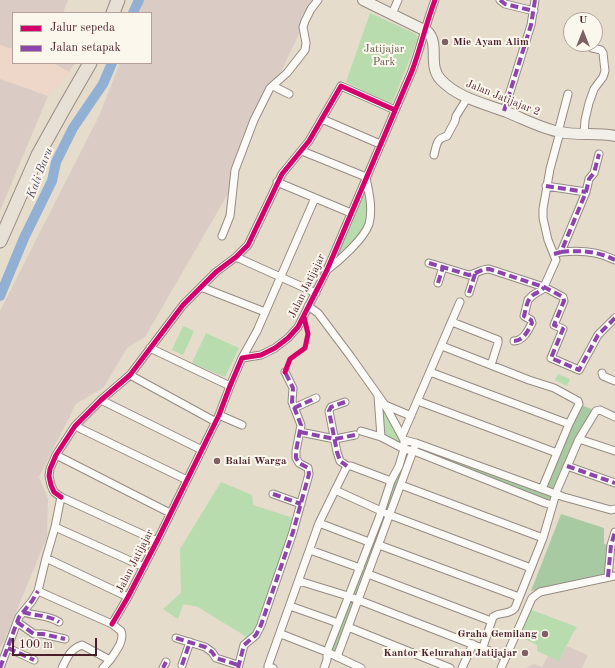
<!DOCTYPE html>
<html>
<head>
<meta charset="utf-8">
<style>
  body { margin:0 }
  #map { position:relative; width:615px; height:668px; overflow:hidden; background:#e5dccb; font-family:"Old Standard TT",serif }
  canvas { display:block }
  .legend { position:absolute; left:12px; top:12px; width:140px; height:52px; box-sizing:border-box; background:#fbf7ec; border:1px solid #b4a19f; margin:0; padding:5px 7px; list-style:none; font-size:12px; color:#4a1f2b }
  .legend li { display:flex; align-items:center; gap:8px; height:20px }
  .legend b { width:20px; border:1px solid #b4a19f }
  .north { position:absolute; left:563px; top:12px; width:40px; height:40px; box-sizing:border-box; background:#fbf7ec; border:1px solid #b4a19f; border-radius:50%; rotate:0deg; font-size:11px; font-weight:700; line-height:16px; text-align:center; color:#4a1f2b }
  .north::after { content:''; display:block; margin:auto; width:14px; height:18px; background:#806163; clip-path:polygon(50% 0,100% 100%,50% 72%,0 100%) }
  .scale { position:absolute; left:12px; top:638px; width:85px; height:18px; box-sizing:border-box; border:2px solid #4a1f2b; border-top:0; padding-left:5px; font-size:12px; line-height:14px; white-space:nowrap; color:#4a1f2b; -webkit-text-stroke:3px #fbf7ec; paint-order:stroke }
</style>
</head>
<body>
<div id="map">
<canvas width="615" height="668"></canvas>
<ul class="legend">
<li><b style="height:5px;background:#d6006c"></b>Jalur sepeda</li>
<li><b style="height:5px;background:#8e44ad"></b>Jalan setapak</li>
</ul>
<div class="north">U</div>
<div class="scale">100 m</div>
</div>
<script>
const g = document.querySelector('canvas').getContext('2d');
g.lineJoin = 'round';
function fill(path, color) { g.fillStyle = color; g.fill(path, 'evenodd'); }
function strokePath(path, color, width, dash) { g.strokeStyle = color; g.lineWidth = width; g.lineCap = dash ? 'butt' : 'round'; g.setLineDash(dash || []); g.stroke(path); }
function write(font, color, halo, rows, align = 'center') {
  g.font = font + ' "Old Standard TT",serif'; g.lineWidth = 4; g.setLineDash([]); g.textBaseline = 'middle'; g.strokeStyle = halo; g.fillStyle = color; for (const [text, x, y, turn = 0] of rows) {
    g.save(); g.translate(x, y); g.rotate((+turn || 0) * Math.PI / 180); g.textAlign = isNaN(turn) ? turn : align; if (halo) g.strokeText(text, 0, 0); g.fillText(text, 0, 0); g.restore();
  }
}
fill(new Path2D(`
  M0,45L13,49V63H53L69,72L48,96L0,79Z`), '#eed6c8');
fill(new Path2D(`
  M0,0H68L63,13H13V49L0,45Z
  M143,0H315L302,15L300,32L242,154L233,185L145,337L127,348L104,387L76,404L39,477L48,499L47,537L2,646L0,647V311L99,116L120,63H151V13H140Z
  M53,63H75L69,72Z
  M0,79L48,96L0,211Z
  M567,646L588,655L582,668H526L534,664L542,667L548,656L559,660Z`), '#daccc4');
fill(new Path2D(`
  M370,13L416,34L418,39L391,105L346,82Z
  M366,178L369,193L367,229L327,270Z
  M183,326L194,331L183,355L172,350Z
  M206,333L239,348L225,377L192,363Z
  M558,374L570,379L567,386L555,380Z
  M378,395L385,405L404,449L381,437Z
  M221,482L252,495L253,505L293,518L283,555L250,639L198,607L183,604L178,619L163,609L181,593L180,549Z
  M529,609L577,627L573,633L559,661L537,651V645L517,635Z`), '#b8dcae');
fill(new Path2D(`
  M579,404L596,411L552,505L414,451L337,657L327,660L404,449L414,451L416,443L542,489Z
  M561,514L604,528V544L614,546L611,573L531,591Z`), '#a8caa2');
strokePath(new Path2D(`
  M133,13L139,0
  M0,296L24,238L52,181L56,162L73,128L103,84L112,63`), '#92b0d3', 10);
const street = new Path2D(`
  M500,0L505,4L534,11
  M392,14L398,0
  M273,86L289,94
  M504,111L531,25L535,0
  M322,119L380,144
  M558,132L568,94
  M584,134L585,120L589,103L594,89L603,77L605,71L603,53L601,50L592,48
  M302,151L366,177
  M434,155C437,144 436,139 447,136L455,121L456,116L468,97
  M277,182L351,213
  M546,186L586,192
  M222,236L230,216L235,170L254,120L270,88L287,73L305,50L306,43L303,27L305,21L311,9L318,0
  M561,252C579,250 598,251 615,260
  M554,254L561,252L586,192L589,179L594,173L599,154
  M236,257L316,293
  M429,263L469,275C476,274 481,269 489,269L544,287L563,297L564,301L554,325L563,329L551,358L579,370L598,335L615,318
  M327,270C339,261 364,239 369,224C373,209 369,192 366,178
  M438,283L443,267
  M201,287L265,312
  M469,293L475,274
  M308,306L318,313L351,357L385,405L404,440V449L399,466L391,481L379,518L327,652V660L324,668
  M452,322L498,340V343L491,365
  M514,341C523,341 528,331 532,323L531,320L524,316L528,300L533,295L543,289L556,260L548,240L543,218V209L550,169L560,132
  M442,346L529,380L554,388L578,401L579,404L569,424L542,489
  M150,348L230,386
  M242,358L257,331L315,198
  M430,372L569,424
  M602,373L603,376L615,381
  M130,375L216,422
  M378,396L381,437
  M101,400L202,450
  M418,401L557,453
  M345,402L331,407L329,411L337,452L340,461L347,466
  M385,405L411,416
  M294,408L316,398
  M219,415L242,425
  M75,426L187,480
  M361,431L381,437L404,449L414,451L545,503L552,505
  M300,432L335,439L355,435
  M402,436L460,302
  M579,439L615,451
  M404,440L416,443L564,497L611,510L615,509
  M56,455L170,513
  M567,466L615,483
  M401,485L543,538
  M335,490L390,515L531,568
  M273,494L301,504
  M61,497L54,492L51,485L49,476L50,469L56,455L75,426L101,400L130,375L183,305L216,272L236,257L248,245L282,174L309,141L341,86L395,110
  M319,523L347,466H351L391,481
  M55,527L144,567
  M379,545L519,597
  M310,550L360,568
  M368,574L491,621
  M608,577L611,545L615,532
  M299,581L348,596L505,657
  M38,591L112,624L121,631C125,641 115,652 110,660
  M128,597L46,558L55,527L61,497L157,541
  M290,606L338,623
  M23,612C35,616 49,615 59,622
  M17,622L34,634H43L65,639
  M112,624L128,597L157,541L219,415L230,386L242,358L261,355L275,348L288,338L298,327L327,270L412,71C421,47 426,23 435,0
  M348,627L450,668
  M281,634L327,652L361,668
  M176,638L205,647L212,652L216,658L238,665
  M483,647L493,617C500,611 508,616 515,608L543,538L557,490L579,439L596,411L600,410L615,417
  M8,648L34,660
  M337,657L416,443
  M182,665L190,642
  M0,668L19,617L32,601L38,591L46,558
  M62,668C67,658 70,649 82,645L110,660L103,668
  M163,668L166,662
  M238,668L244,645L256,635L261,625L293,532L309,474L308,468L299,463L296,458V451L301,425L292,402L293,388L285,372
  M273,668L268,666L319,523L369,542
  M462,668L473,644
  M501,668L532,598L540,592L615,576`);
const secondary = new Path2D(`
  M363,0L428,32C440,46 427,65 441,80C459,99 487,104 509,113C526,120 543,129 560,132C578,136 598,132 615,136`);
const highway = new Path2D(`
  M113,13L118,0
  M0,241L38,155L63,110L90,63`);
strokePath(street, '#968b84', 9);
strokePath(secondary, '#968b84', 12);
strokePath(highway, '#968b84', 15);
strokePath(street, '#fbfaf7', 7);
strokePath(secondary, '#f3f0e9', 10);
strokePath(highway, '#e7e0d4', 13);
strokePath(new Path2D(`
  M500,0L505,4L534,11
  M504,111L531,25L535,0
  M546,186L586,192
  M561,252C579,250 598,251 615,260
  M554,254L561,252L586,192L589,179L594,173L599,154
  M429,263L469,275C476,274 481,269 489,269L544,287L563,297L564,301L554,325L563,329L551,358L579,370L598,335L615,318
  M438,283L443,267
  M469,293L475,274
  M514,341C523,341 528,331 532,323L531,320L524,316C526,308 527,299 533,295C537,292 541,292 544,287
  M345,402L331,407L329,411L337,452L340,461L347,466
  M294,408L316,398
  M300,432L335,439L355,435
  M567,466L615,483
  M273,494L301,504
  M608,577L611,545L615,532
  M23,612C35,616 49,615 59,622
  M17,622L34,634H43L65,639
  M176,638L205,647L212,652L216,658L238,665
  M8,648L34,660
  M182,665L190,642
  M0,668L19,617L32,601L38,591
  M163,668L166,662
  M238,668L244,645L256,635L261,625L293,532L309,474L308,468L299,463L296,458V451L301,425L292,402L293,388L285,372`), '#8e44ad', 4, [8, 4]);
strokePath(new Path2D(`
  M285,372L290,359L305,348L308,334L304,317
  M61,497L54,492L51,485L49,476L50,469L56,455L75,426L101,400L130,375L183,305L216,272L236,257L248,245L282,174L309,141L341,86L395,110
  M112,624L128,597L157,541L219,415L230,386L242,358L261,355L275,348L288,338L298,327L327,270L412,71C421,47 426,23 435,0`), '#d6006c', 5);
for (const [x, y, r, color] of [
  [445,42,4,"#806163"],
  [217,461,4,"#806163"],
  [545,634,4,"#806163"],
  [525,653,4,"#806163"]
]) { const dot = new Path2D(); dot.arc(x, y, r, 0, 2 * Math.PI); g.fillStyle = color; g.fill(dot); strokePath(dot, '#fbf7ec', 1.5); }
write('bold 11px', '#4a1f2b', '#fbf7ec', [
  ["Mie Ayam Alim",453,42],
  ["Balai Warga",225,461],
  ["Graha Gemilang",537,634,"right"],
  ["Kantor Kelurahan Jatijajar",517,653,"right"]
], 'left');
write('11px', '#60584b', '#fbf7ec', [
  ["Jatijajar",384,49],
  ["Park",384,62]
]);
write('11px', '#4a1f2b', '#fbf7ec', [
  ["Jalan Jatijajar 2",503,98,22],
  ["Jalan Jatijajar",307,286,-64],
  ["Jalan Jatijajar",135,561,-63]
]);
write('italic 12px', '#595170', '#fbf7ec', [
  ["Kali Baru",40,173,-69]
]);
</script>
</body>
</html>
